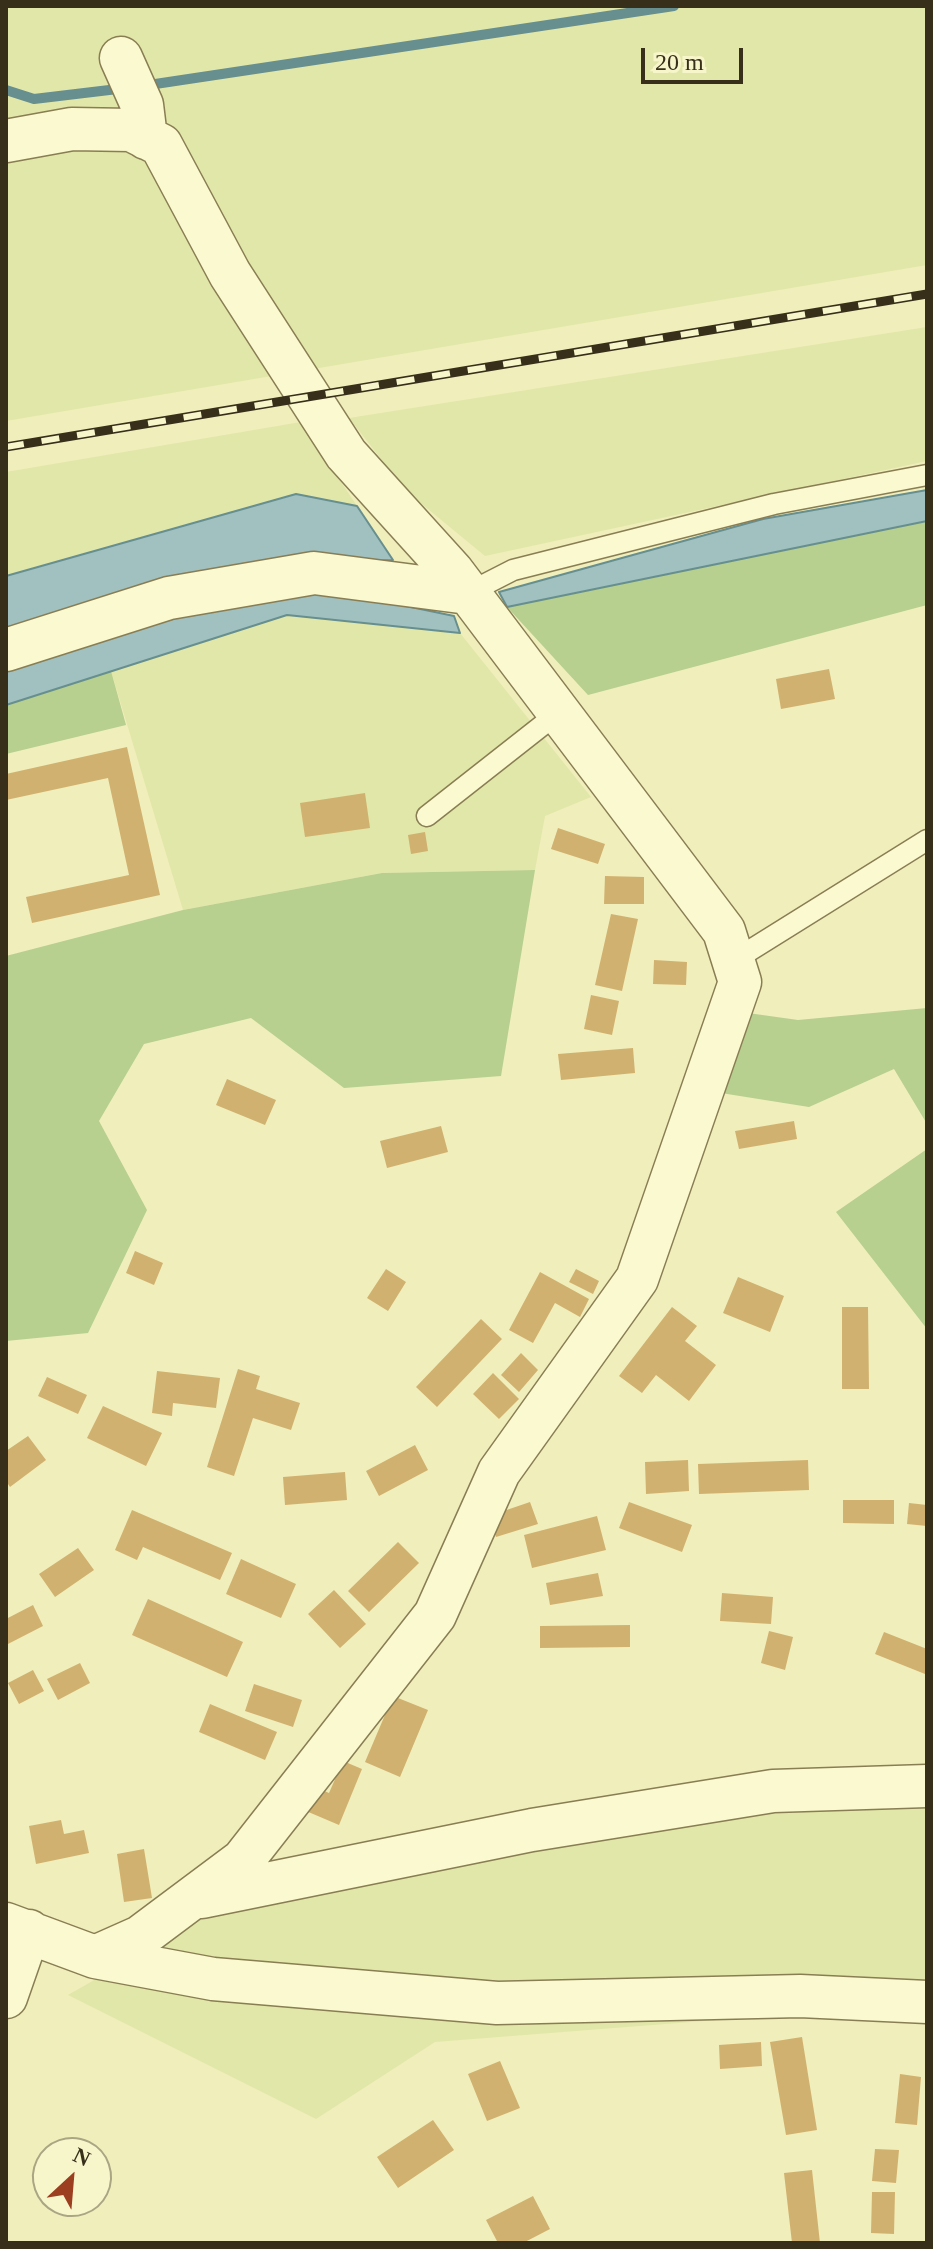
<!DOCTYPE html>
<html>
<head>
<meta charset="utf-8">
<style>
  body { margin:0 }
  #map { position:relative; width:933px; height:2249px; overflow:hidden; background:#f0eebb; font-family:"Times New Roman",serif }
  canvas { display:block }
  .frame { position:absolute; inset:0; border:8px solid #372f1a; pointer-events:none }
  .north { position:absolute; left:32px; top:2137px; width:80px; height:80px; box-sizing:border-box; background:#f7f6cb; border:2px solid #aaa684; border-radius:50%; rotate:26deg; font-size:22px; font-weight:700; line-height:32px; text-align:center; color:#372f1a }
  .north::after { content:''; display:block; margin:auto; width:28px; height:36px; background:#9c3f20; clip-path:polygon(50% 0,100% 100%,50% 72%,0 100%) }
  .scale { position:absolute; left:641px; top:48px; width:102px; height:36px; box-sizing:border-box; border:4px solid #372f1a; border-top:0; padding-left:10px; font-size:24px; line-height:28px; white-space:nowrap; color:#372f1a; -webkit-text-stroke:6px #f7f6cb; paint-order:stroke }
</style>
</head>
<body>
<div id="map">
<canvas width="933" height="2249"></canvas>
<div class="frame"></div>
<div class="north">N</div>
<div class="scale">20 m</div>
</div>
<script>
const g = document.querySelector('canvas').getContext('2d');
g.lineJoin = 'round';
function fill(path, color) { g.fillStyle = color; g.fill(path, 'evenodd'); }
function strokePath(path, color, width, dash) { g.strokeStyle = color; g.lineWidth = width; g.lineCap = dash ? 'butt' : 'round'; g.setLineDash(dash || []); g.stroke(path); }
fill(new Path2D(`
  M6,6H927V265L6,421Z
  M927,327V461L485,556L406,491L349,418Z
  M301,422L357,506L296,494L6,576V472Z
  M287,615L460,633L591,797L545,816L535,870L382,873L183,910L111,671Z
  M927,1799V2021L806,2013L435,2042L316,2119L68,1995L221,1908L422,1861L823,1804Z`), '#e1e7a8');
fill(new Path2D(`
  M927,521V605L588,695L507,607Z
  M111,671L126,725L6,754V705Z
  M535,870L501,1076L344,1088L251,1018L144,1044L99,1121L147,1210L88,1333L6,1341V956L183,910L382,873Z
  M927,1008V1124L894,1069L809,1107L721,1093L748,1013L798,1020Z
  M927,1149V1329L836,1212Z`), '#b7cf8f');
const water = new Path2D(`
  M927,490V521L507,607L499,592L763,519Z
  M296,494L357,506L393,560L235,567L6,633V576Z
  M305,585L454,616L460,633L287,615L6,705V664L171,612Z`);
fill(water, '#a0c1c0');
strokePath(water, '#678f8f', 2);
strokePath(new Path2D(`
  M142,86L674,6
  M6,90L34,99L126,88`), '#678f8f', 10);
fill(new Path2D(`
  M829,669L835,699L781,709L776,679Z
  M127,747L160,895L32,923L26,897L129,875L108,778L6,800V774Z
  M365,793L370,828L305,837L300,803Z
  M558,828L605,844L598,864L551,849Z
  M425,832L428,851L411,854L408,835Z
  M605,876L644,877V904H604Z
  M611,914L638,919L622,991L595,985Z
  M654,960L687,962L686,985L653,984Z
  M591,995L619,1001L612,1035L584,1029Z
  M633,1048L635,1073L561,1080L558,1054Z
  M227,1079L276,1100L265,1125L216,1105Z
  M794,1121L797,1139L739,1149L735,1131Z
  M441,1126L448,1152L387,1168L380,1141Z
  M135,1251L163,1263L154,1285L126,1273Z
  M386,1269L406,1282L388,1311L367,1298Z
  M576,1269L599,1281L593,1294L569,1282Z
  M540,1272L589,1299L580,1317L555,1303L533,1343L509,1330Z
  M738,1277L784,1296L770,1332L723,1313Z
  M672,1307L697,1326L685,1341L716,1365L689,1401L656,1375L642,1393L619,1376Z
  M842,1307H868L869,1389H842Z
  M481,1319L502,1339L437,1407L416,1387Z
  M521,1353L538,1370L519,1392L501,1375Z
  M238,1369L260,1376L256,1389L300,1403L291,1430L253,1418L234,1476L207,1467Z
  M157,1371L220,1378L216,1408L173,1403L172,1416L152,1413Z
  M493,1373L519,1399L499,1419L473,1394Z
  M47,1377L87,1395L78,1414L38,1396Z
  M103,1406L162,1433L146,1466L87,1438Z
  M28,1436L46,1460L10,1487L6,1481V1451Z
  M415,1445L428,1470L379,1496L366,1471Z
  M688,1460L689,1491L646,1494L645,1462Z
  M808,1460L809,1490L699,1494L698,1464Z
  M345,1472L347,1500L285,1505L283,1477Z
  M843,1500H894V1524L843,1523Z
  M530,1502L538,1524L496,1537L489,1516Z
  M629,1502L692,1525L682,1552L619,1528Z
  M909,1503L927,1505V1526L907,1524Z
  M132,1510L232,1553L220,1580L143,1547L137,1560L115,1550Z
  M597,1516L606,1550L532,1568L524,1535Z
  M398,1542L419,1563L369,1612L348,1591Z
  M78,1548L94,1570L55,1597L39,1574Z
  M241,1559L296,1584L281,1618L226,1594Z
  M598,1573L603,1596L550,1605L546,1583Z
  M334,1590L366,1624L340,1648L308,1614Z
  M722,1593L773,1597L771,1624L720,1621Z
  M148,1599L243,1642L227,1677L132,1635Z
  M33,1605L43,1626L6,1645V1619Z
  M630,1625V1647L540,1648V1626Z
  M769,1631L793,1637L785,1670L761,1663Z
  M884,1632L927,1649L925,1674L875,1654Z
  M80,1663L90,1683L58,1700L47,1679Z
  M33,1670L44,1691L19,1704L8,1683Z
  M254,1684L302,1700L293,1727L245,1711Z
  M393,1696L428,1710L400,1777L365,1762Z
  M210,1704L277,1732L265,1760L199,1732Z
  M343,1761L362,1769L339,1825L299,1808L309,1784L329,1793Z
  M61,1820L64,1834L84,1830L89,1853L36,1864L29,1826Z
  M144,1849L152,1898L124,1902L117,1854Z
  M802,2037L817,2130L786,2135L770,2042Z
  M761,2042L762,2066L720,2069L719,2045Z
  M500,2061L520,2108L487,2121L468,2074Z
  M900,2074L921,2077L917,2125L895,2123Z
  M433,2120L454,2150L398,2188L377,2157Z
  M875,2149L899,2150L896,2183L872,2181Z
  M812,2170L820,2243H792L784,2173Z
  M872,2192H895L894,2234L871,2233Z
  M533,2196L550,2229L523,2243H498L486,2220Z`), '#d1b16f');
const service = new Path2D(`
  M468,593L513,570L774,504L927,475
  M427,816L558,713
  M733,961L927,840`);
const minor = new Path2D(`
  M121,58L142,105L146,138
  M6,141L72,129L131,130L161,145L230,274L346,454L452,571L724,931L740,982L637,1279L499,1472L435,1615L243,1860L140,1937L95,1957
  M6,650L169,598L314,573L468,593
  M202,1897L532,1830L773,1791L927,1786
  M6,1924L95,1957L213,1979L497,2003L800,1996L927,2002
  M6,1997L29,1931`);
strokePath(service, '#897d54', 23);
strokePath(minor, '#897d54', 45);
strokePath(service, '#fbf9cf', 20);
strokePath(minor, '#fbf9cf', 42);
const rail = new Path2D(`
  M6,447L927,294`);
strokePath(rail, '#372f1a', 9);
strokePath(rail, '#f7f6cb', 6, [18]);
</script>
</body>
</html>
